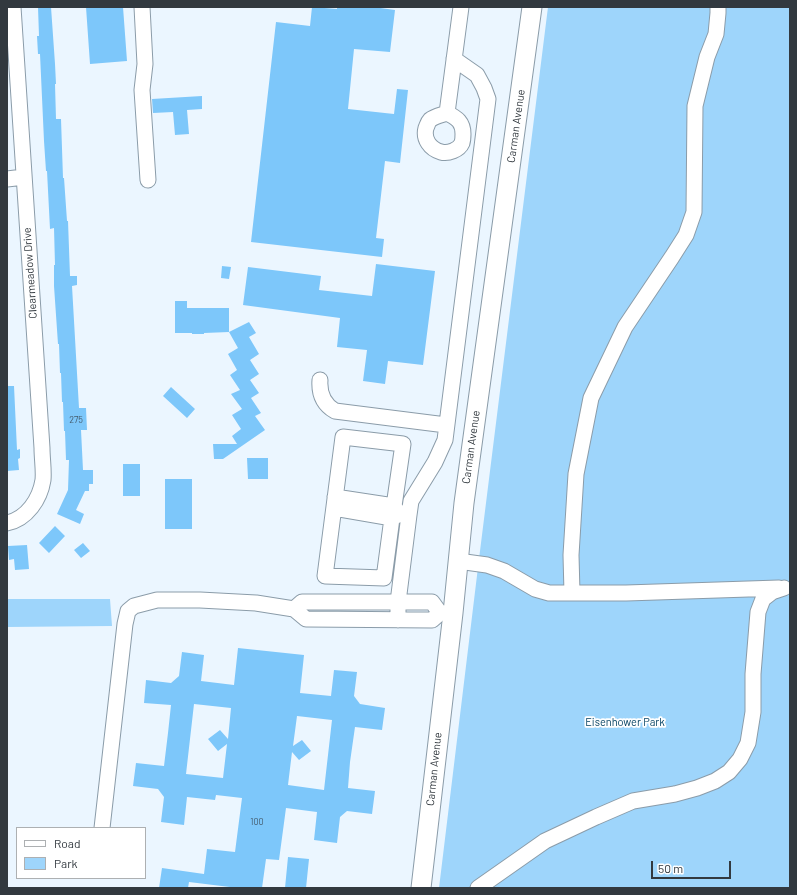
<!DOCTYPE html>
<html>
<head>
<meta charset="utf-8">
<style>
  body { margin:0 }
  #map { position:relative; width:797px; height:895px; overflow:hidden; background:#ebf6ff; font-family:Barlow,sans-serif }
  canvas { display:block }
  .frame { position:absolute; inset:0; border:8px solid #32393f; pointer-events:none }
  .legend { position:absolute; left:16px; top:827px; width:130px; height:52px; box-sizing:border-box; background:#fff; border:1px solid #adb0b2; margin:0; padding:5px 7px; list-style:none; font-size:12px; color:#32393f }
  .legend li { display:flex; align-items:center; gap:8px; height:20px }
  .legend b { width:20px; border:1px solid #adb0b2 }
  .scale { position:absolute; left:651px; top:861px; width:80px; height:18px; box-sizing:border-box; border:2px solid #32393f; border-top:0; padding-left:5px; font-size:12px; line-height:14px; white-space:nowrap; color:#32393f; -webkit-text-stroke:3px #fff; paint-order:stroke }
</style>
</head>
<body>
<div id="map">
<canvas width="797" height="895"></canvas>
<div class="frame"></div>
<ul class="legend">
<li><b style="height:5px;background:#fff"></b>Road</li>
<li><b style="height:11px;background:#9ed5fb"></b>Park</li>
</ul>
<div class="scale">50 m</div>
</div>
<script>
const g = document.querySelector('canvas').getContext('2d');
g.lineJoin = 'round';
function fill(path, color) { g.fillStyle = color; g.fill(path, 'evenodd'); }
function strokePath(path, color, width, dash) { g.strokeStyle = color; g.lineWidth = width; g.lineCap = dash ? 'butt' : 'round'; g.setLineDash(dash || []); g.stroke(path); }
function write(font, color, halo, rows, align = 'center') {
  g.font = font + ' Barlow,sans-serif'; g.lineWidth = 3.5; g.setLineDash([]); g.textBaseline = 'middle'; g.strokeStyle = halo; g.fillStyle = color; for (const [text, x, y, turn = 0] of rows) {
    g.save(); g.translate(x, y); g.rotate((+turn || 0) * Math.PI / 180); g.textAlign = isNaN(turn) ? turn : align; if (halo) g.strokeText(text, 0, 0); g.fillText(text, 0, 0); g.restore();
  }
}
fill(new Path2D(`
  M548,7H790V888H439L479,559Z
  M7,599H110L112,626L7,627Z`), '#9ed5fb');
fill(new Path2D(`
  M38,7H51L55,64L56,84H55L56,119H61L63,178H64L67,221H68L70,276H77V285L72,286L79,408H86L87,430H81L83,470H93V484H89V491H85L76,510L84,514L80,524L57,514L68,490L69,460H66L65,431H64L63,402H62L61,373H60L59,344H58L54,286V265H55L54,228L50,229L47,171H46L44,141L40,54H38L37,36H39Z
  M86,7H123L127,61L90,64Z
  M312,7L337,9V7H373L395,10L390,52L354,49L348,109L394,114L397,89L408,90L400,163L385,161L376,238L384,239L382,257L251,242L276,22L310,26Z
  M202,96V109L187,110L189,134L175,135L173,112L153,113L152,99Z
  M376,264L435,271L423,365L388,361L385,384L363,381L367,350L337,347L340,318L243,305L248,267L321,276L319,290L372,296Z
  M222,266L231,267L229,279L221,278Z
  M175,301H187V308H229V332L204,333V334H192V333H175Z
  M249,322L256,333L249,337L259,354L250,360L259,374L250,380L259,393L251,398L261,413L255,416L265,430L223,459H214L213,444H237L232,436L241,429L232,415L242,409L231,394L240,390L230,375L237,370L228,354L238,348L229,332Z
  M7,386H14L17,450L20,449V458L18,459L19,470L7,471Z
  M171,387L195,409L187,418L163,396Z
  M247,458H268V479H248Z
  M123,464H140V496H123Z
  M165,479H192V529H165Z
  M55,526L65,536L49,553L39,543Z
  M83,543L90,551L81,558L74,550Z
  M27,545L29,569L15,570L14,559L9,560L8,546Z
  M238,648L304,655L300,693L331,696L334,670L357,672L354,696L360,704L385,708L382,730L355,727L350,762L348,788L375,791L372,814L347,811L340,817L337,843L314,840L317,812L286,808L279,860L266,859L262,888H238L189,882L188,888H159L162,868L204,874L207,849L235,852L242,798L216,795L215,800L187,797L184,825L161,822L164,797L158,789L133,786L136,763L164,766L168,733L171,705L144,703L146,680L171,683L179,676L182,652L204,655L201,681L234,685ZM194,704L231,708L228,739L220,730L208,739L218,751L227,744L223,778L186,774ZM297,716L332,720L324,790L288,785L292,752L299,760L311,751L302,740L293,746Z
  M288,857L309,859L306,888H285Z`), '#7dc7fa');
const minor = new Path2D(`
  M142,7L145,64L142,90L148,180
  M447,113C457,118 463,122 463,134C463,137 463,140 462,143C459,150 448,154 441,152C430,149 423,139 426,128C427,126 428,122 430,120C435,116 442,115 447,113Z
  M447,113L461,7
  M7,179L24,177
  M320,380C319,393 323,404 335,411L446,425
  M335,497L394,506L399,514
  M334,508L392,518L400,514
  M392,518L384,578L325,576L343,437L403,444L394,506
  M7,523C27,519 40,499 43,480C44,470 42,459 42,448L13,7
  M458,561L487,565L504,571L535,589L549,593H626L779,588
  M572,593L571,555L576,474L591,398L625,327L672,257L686,235L694,212L695,106L707,57L716,34L718,13V7
  M294,609L302,602H432L440,613
  M398,620V602L409,515L411,501L435,462L445,440L488,99L484,88L477,75L454,59
  M102,828L125,624L128,611L134,606L157,600H200L256,603L294,609L306,619L432,620L440,613H453
  M478,888L545,841L596,817L633,801L675,794L697,788L715,781L729,772L740,759L748,743L753,712V674L758,612L763,599L772,592L784,588`);
const major = new Path2D(`
  M421,888L453,613L464,503L532,7`);
strokePath(minor, '#8b9ca9', 17);
strokePath(major, '#8b9ca9', 21);
strokePath(minor, '#fff', 15);
strokePath(major, '#fff', 19);
write('9px', '#455c6e', null, [
  ["275",76,420],
  ["100",257,822]
]);
write('11px', '#32393f', '#fff', [
  ["Carman Avenue",516,126,-82],
  ["Clearmeadow Drive",30,273,-94],
  ["Carman Avenue",471,447,-82],
  ["Carman Avenue",434,769,-84]
]);
write('11px', '#064364', '#fff', [
  ["Eisenhower Park",625,722]
]);
</script>
</body>
</html>
